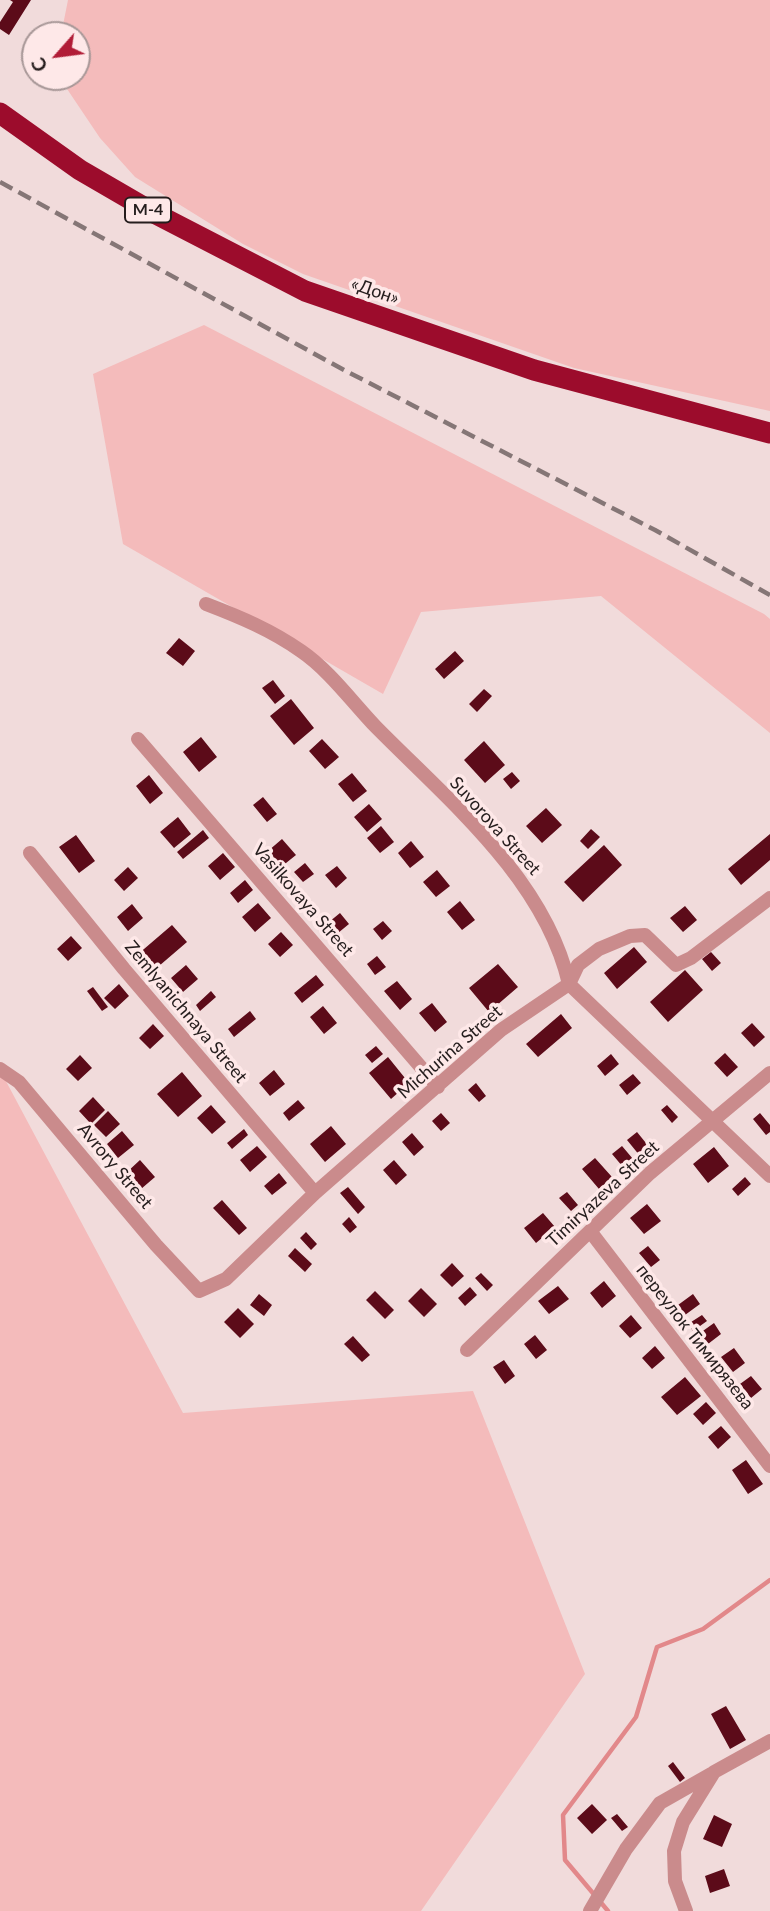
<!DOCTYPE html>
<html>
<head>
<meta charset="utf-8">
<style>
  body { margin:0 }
  #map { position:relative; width:770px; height:1911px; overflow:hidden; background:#f1dbdb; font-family:Lato,sans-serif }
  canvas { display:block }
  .north { position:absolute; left:21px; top:21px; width:70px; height:70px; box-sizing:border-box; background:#fee8e8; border:2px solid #a79797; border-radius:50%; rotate:242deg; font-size:19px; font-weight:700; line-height:28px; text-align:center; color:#251d1d }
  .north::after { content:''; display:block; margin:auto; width:24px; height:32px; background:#b11d37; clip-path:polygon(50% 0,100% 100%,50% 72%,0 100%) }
</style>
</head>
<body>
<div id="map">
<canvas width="770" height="1911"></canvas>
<div class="north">С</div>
</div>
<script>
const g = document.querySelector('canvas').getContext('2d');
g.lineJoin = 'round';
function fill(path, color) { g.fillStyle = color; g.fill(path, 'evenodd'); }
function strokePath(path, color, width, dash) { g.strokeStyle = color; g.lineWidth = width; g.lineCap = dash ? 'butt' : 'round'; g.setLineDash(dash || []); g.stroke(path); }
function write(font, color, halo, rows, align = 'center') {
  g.font = font + ' Lato,sans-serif'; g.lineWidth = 7; g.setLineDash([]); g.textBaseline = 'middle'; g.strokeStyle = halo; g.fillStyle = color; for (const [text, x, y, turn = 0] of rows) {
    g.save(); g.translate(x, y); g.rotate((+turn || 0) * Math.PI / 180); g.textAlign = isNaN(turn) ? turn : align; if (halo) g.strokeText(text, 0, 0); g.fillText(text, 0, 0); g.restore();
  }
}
fill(new Path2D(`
  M68,0H770V411L574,368L303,274L243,244L135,177L100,138L59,77H77V35H61Z
  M204,325L764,614L770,619V733L601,596L421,612L383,694L123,544L93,374Z
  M0,1070L183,1413L473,1391L585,1674L421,1911H0Z`), '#f4bbbb');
strokePath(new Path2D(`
  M608,1911L565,1860L563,1815L636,1717L657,1647L703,1629L770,1580`), '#e2888a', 4.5);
fill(new Path2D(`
  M10,0H31L9,35L0,29V22L13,2Z
  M179,638L195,651L183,666L166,653Z
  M455,651L464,661L444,679L435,669Z
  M273,680L285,696L275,704L262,688Z
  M484,689L492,696L477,712L469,704Z
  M291,699L314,728L294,745L270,716Z
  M201,737L217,757L199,772L183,752Z
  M322,739L339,757L325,769L309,751Z
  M484,741L505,765L485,783L464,760Z
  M512,772L520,781L511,789L503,779Z
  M352,773L367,791L353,802L338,784Z
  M149,775L163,793L150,804L136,786Z
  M263,797L277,814L267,822L253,805Z
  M369,804L382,819L367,832L354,817Z
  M546,808L562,825L542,843L526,826Z
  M178,817L191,834L174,848L160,832Z
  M381,826L394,842L380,853L367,838Z
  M591,829L600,837L588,849L580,841Z
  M203,830L209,838L183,859L177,852Z
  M770,834V860L741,885L728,869Z
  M76,835L95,861L79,873L59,847Z
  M282,839L296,855L281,867L268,851Z
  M411,841L424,857L410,868L398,853Z
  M604,845L622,865L583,902L564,882Z
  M223,853L235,867L220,880L208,866Z
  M305,863L314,874L303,882L294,872Z
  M337,866L347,878L336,888L325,875Z
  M128,867L138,878L124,891L114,880Z
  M437,870L450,886L436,897L423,882Z
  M245,880L253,890L238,903L230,893Z
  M460,901L475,920L462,930L447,912Z
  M258,903L271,918L255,932L242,917Z
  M132,904L143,918L128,931L117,917Z
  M685,906L697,920L683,932L670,918Z
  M340,913L349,924L338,933L329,922Z
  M383,921L392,931L382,940L373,929Z
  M172,925L187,942L152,972L137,955Z
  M281,932L293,945L280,957L268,944Z
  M71,936L82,948L68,961L57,949Z
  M634,947L647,962L617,989L604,973Z
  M711,952L721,963L712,971L702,959Z
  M377,956L386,967L375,975L367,964Z
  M498,964L518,987L489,1012L469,988Z
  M186,965L198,979L183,992L171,978Z
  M685,970L703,990L668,1022L650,1002Z
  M316,975L324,985L302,1003L294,993Z
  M397,981L412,999L400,1010L384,991Z
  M119,984L129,996L115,1009L104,998Z
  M93,987L108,1007L102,1011L87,991Z
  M211,991L216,997L200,1011L196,1005Z
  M432,1003L447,1022L435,1032L419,1013Z
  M323,1006L337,1023L324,1034L310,1017Z
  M250,1011L256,1019L234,1037L228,1029Z
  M561,1014L572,1028L538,1057L526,1044Z
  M752,1023L765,1037L754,1047L741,1033Z
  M153,1024L164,1036L150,1049L139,1038Z
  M376,1046L383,1054L372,1063L365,1055Z
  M725,1053L738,1067L727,1077L714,1063Z
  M611,1054L619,1064L605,1076L597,1066Z
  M80,1055L92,1068L78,1081L66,1069Z
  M388,1057L409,1083L391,1099L369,1073Z
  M274,1070L285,1084L270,1096L259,1083Z
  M182,1072L202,1096L178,1117L157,1094Z
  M633,1074L641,1083L627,1095L619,1085Z
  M476,1083L486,1096L479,1102L468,1090Z
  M93,1097L105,1110L91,1124L79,1111Z
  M298,1100L305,1108L289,1121L283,1113Z
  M211,1105L226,1122L212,1134L197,1118Z
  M667,1105L678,1117L672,1123L661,1110Z
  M108,1111L120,1124L106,1137L94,1125Z
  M441,1113L450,1123L441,1131L432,1121Z
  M760,1113L770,1125V1132L766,1135L753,1119Z
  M331,1126L346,1144L325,1162L310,1144Z
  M244,1129L248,1135L232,1149L227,1143Z
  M122,1131L134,1145L118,1158L107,1144Z
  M637,1132L650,1148L640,1156L627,1140Z
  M412,1133L424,1147L414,1156L402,1142Z
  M257,1146L267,1157L250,1172L240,1160Z
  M622,1146L633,1159L623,1167L612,1154Z
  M714,1147L729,1166L708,1183L693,1164Z
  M595,1158L612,1177L599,1189L582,1169Z
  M140,1160L155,1177L141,1189L126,1173Z
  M394,1160L407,1175L396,1185L383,1170Z
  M279,1173L287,1183L272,1195L264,1186Z
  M745,1177L751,1184L738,1196L732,1189Z
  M348,1187L365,1207L358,1214L340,1193Z
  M567,1192L578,1205L571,1211L559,1198Z
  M222,1200L247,1228L239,1235L213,1208Z
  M647,1204L661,1221L644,1234L630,1218Z
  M543,1213L555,1227L536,1243L524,1228Z
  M349,1217L357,1227L350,1233L342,1224Z
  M306,1232L317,1244L311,1250L300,1238Z
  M648,1246L660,1260L651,1267L639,1253Z
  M295,1248L312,1264L305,1272L288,1256Z
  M452,1263L464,1276L452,1287L440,1275Z
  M481,1273L493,1285L487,1291L475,1278Z
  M604,1281L616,1296L602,1308L590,1293Z
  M558,1286L569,1299L549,1314L538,1301Z
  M470,1287L477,1295L465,1306L458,1298Z
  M421,1288L437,1304L424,1317L408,1301Z
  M375,1291L394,1310L385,1319L366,1300Z
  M259,1294L272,1305L264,1316L250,1305Z
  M693,1294L700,1304L685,1315L678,1305Z
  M238,1308L254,1324L240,1338L224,1322Z
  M631,1315L642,1328L630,1338L619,1326Z
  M702,1315L707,1321L693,1331L688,1324Z
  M714,1323L721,1334L708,1344L700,1333Z
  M535,1335L547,1350L536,1359L524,1344Z
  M353,1336L370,1355L362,1362L344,1344Z
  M655,1346L665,1358L652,1369L642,1358Z
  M734,1348L745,1363L733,1372L721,1357Z
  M504,1360L515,1376L505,1384L493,1367Z
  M751,1376L762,1389L751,1398L740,1384Z
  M685,1377L701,1396L677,1415L661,1397Z
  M706,1402L716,1413L703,1425L693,1414Z
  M721,1426L731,1437L718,1449L708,1437Z
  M746,1460L763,1484L748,1494L732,1470Z
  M726,1706L746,1740L730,1749L711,1714Z
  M673,1762L685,1778L680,1782L668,1766Z
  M592,1804L607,1820L592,1834L577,1818Z
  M617,1814L628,1827L622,1831L611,1818Z
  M714,1815L732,1824L722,1847L703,1839Z
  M724,1869L730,1886L710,1893L705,1876Z`), '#5c0b19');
strokePath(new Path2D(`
  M206,604C240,617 271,630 301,651C329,670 353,703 376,727C449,801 545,879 569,984L770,1176
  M138,739L438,1087
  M30,853L124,969L315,1193
  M0,1069L19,1082L156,1245L199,1291L226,1279L315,1193L501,1030L569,984L578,965L599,949L630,936L645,935L676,965L691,958L770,898
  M590,1231L770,1466
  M467,1350L650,1173L770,1073
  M590,1911L626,1849L660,1803L711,1774
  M686,1911L675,1881L674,1851L683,1822L714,1772L770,1741`), '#ca8b8c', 14);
strokePath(new Path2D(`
  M0,113L80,170L154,213L305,291L534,370L770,433`), '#9c0c2c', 21);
strokePath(new Path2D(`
  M0,182L344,370L655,530L770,595`), '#857676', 4.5, [14, 7]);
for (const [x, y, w] of [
  [148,210,46]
]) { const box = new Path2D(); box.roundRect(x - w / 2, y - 12.5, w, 25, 5); g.fillStyle = '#fee8e8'; g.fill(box); strokePath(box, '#251d1d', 2); }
write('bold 16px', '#251d1d', null, [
  ["М-4",148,210]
]);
write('18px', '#251d1d', '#fee8e8', [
  ["«Дон»",375,291,19],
  ["Suvorova Street",495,826,48],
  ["Vasilkovaya Street",303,900,49],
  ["Zemlyanichnaya Street",186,1012,50],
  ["Michurina Street",450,1052,-41],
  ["Avrory Street",115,1166,50],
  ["Timiryazeva Street",603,1194,-43],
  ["переулок Тимирязева",695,1337,52]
]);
</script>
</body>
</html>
